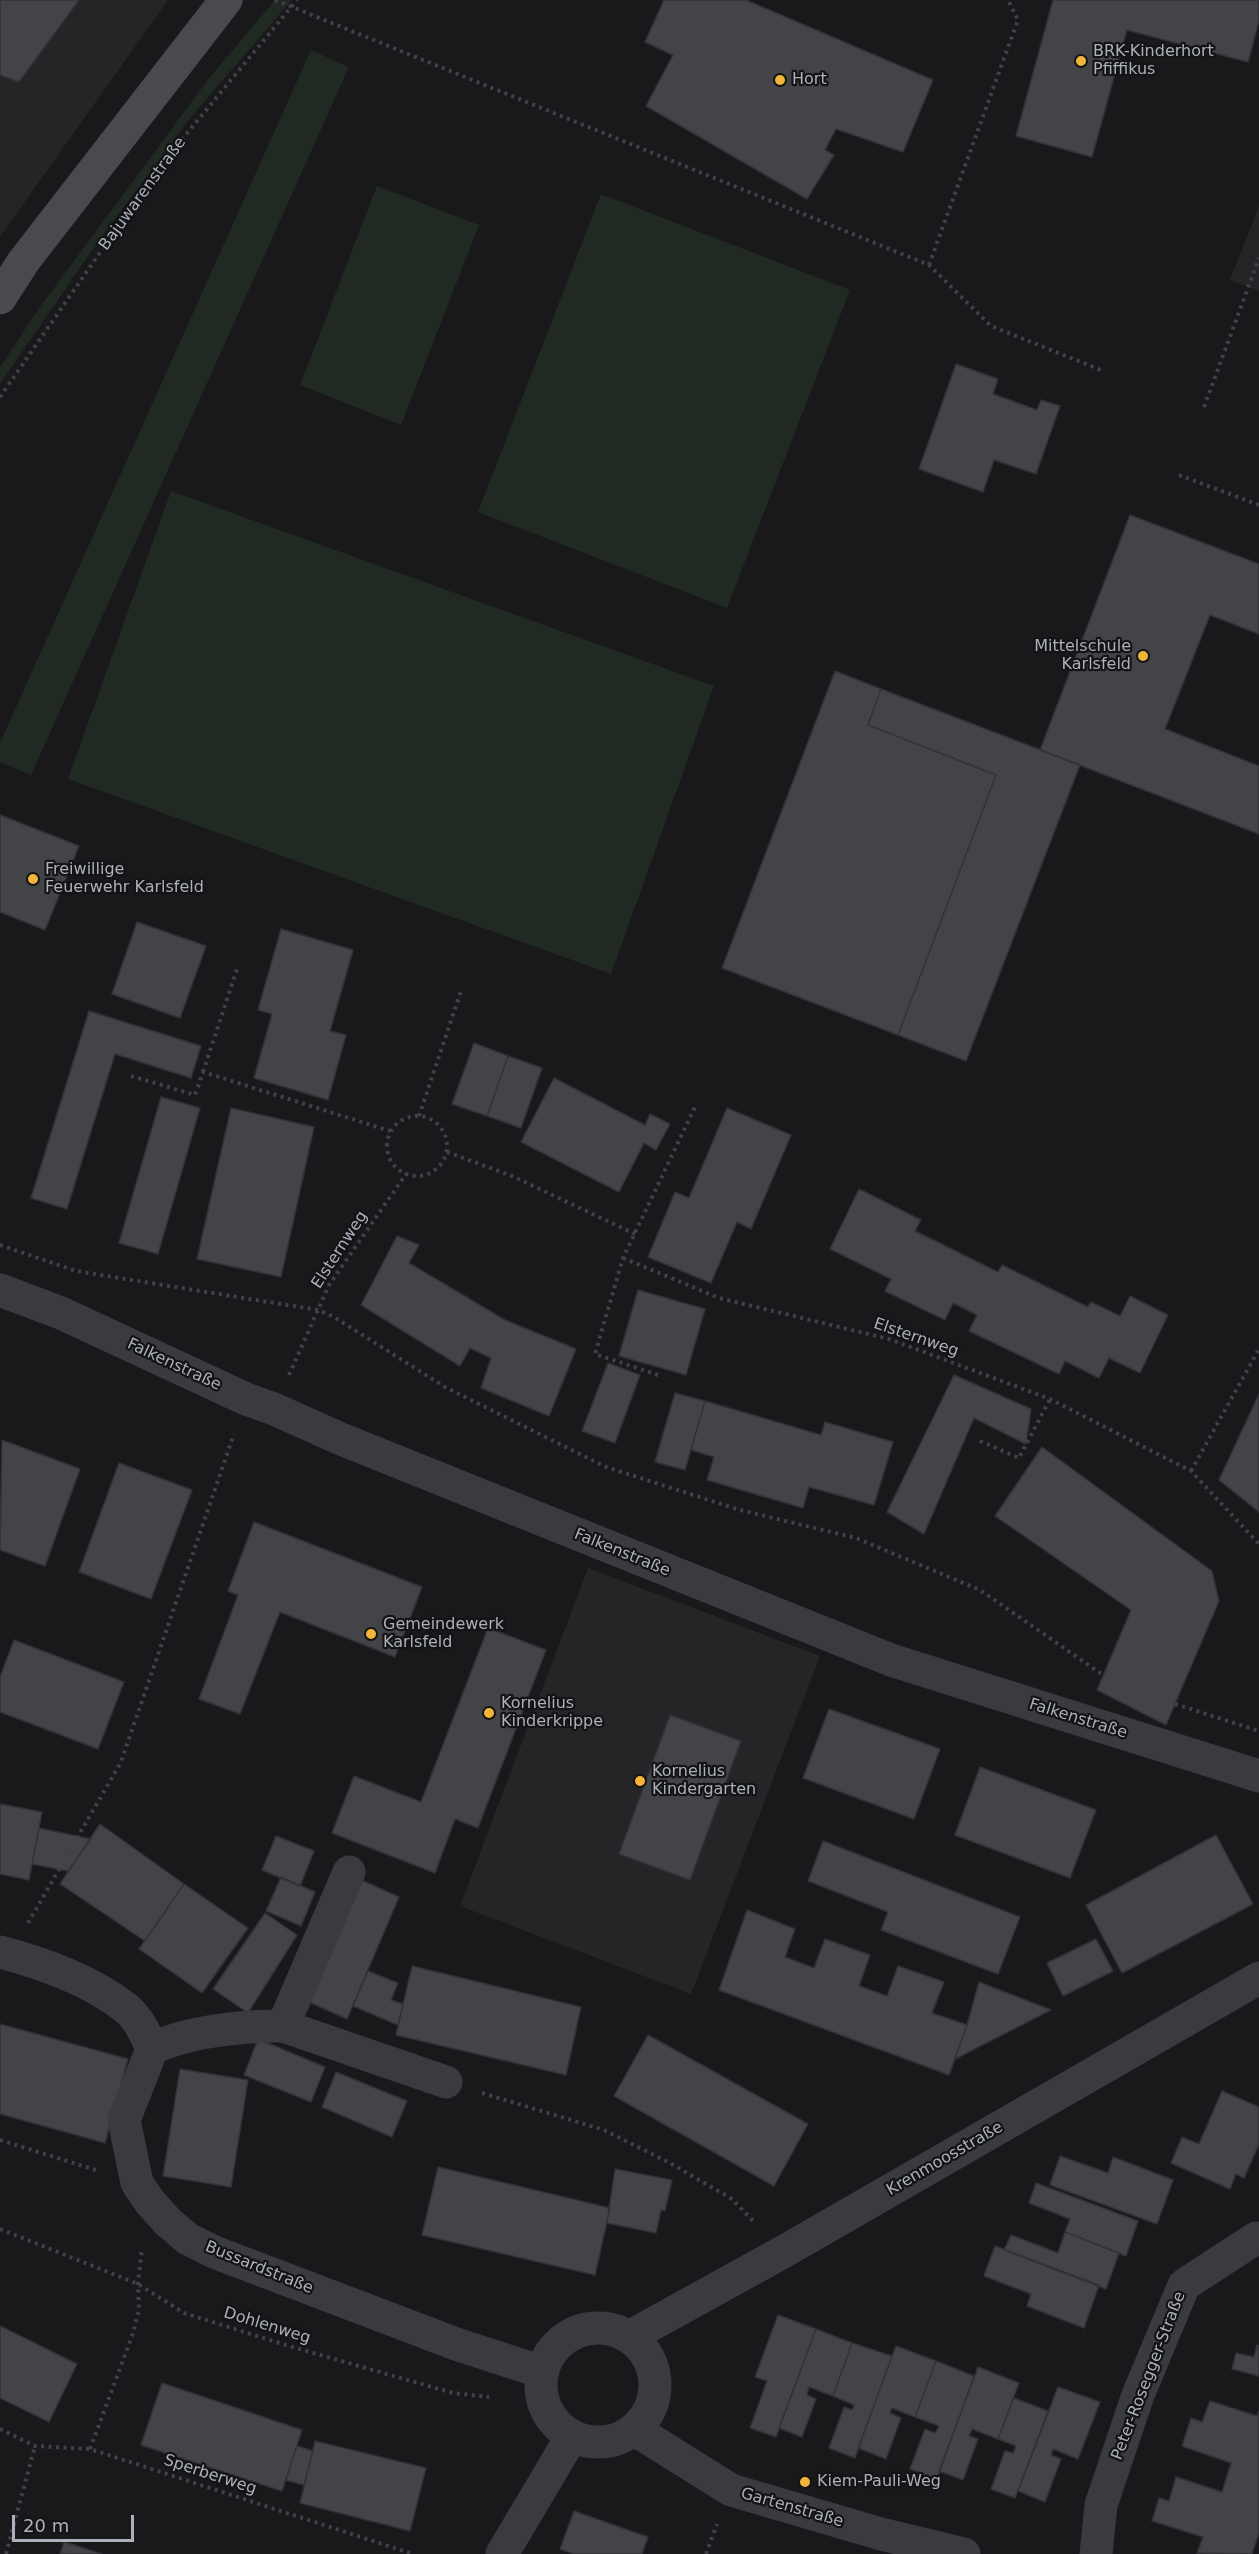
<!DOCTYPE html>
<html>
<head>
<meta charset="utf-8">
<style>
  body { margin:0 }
  #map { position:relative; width:1259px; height:2554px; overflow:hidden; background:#19191b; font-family:"DejaVu Sans",sans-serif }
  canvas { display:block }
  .scale { position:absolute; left:12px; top:2515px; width:122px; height:27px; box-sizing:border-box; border:3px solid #abb0bb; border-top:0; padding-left:8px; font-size:18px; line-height:21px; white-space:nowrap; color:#abb0bb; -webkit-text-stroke:4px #141416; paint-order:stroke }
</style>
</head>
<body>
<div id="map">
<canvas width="1259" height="2554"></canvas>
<div class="scale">20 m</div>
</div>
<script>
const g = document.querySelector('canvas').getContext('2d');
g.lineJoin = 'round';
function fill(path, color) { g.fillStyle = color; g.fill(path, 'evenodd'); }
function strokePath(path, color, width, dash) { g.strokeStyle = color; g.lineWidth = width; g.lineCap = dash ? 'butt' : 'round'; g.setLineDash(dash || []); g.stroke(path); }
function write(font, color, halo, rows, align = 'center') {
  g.font = font + ' "DejaVu Sans",sans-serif'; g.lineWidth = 4.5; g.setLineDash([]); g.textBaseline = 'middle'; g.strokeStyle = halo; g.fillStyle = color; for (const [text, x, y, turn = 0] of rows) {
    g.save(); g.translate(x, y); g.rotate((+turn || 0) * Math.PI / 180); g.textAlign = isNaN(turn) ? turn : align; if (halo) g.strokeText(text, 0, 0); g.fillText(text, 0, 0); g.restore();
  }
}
fill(new Path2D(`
  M0,0H168L0,237Z
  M1259,206V291L1230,280Z
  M588,1568L820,1656L691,1994L460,1906Z`), '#252528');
fill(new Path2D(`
  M275,0H292L191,117L97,243L0,384V367L37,311L210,77Z
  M311,50L349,67L31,775L0,762V743Z
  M377,186L479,225L401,425L300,385Z
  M601,194L850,290L727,608L478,512Z
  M171,491L714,686L611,974L68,779Z`), '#202922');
const building = new Path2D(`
  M0,0H79L19,82L0,75Z
  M664,0H746L933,80L903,152L836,129L825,150L834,155L807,199L646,106L673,55L645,42Z
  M1053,0H1259V21L1248,62L1127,30L1092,157L1016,136Z
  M956,364L998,379L993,394L1037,410L1041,400L1060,406L1036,474L994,460L983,492L919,469Z
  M1130,515L1259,564V634L1210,615L1165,729L1259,766V834L1040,750Z
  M835,671L881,689L868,725L996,775L898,1035L722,968Z
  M881,689L1080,765L966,1061L898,1035L996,775L868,725Z
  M0,815L79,846L45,930L0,912Z
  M137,922L206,946L180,1018L112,994Z
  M281,929L353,950L330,1031L346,1035L328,1100L254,1078L272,1014L258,1010Z
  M89,1011L201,1046L191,1078L115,1054L67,1209L31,1198Z
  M474,1043L508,1056L487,1116L452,1104Z
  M508,1056L542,1068L521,1128L487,1116Z
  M554,1078L645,1125L650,1114L670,1124L656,1150L644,1143L619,1192L521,1142Z
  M161,1097L200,1108L158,1254L119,1243Z
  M231,1108L314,1127L281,1277L197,1259Z
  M727,1108L791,1135L751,1229L737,1222L711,1283L648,1257L675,1192L689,1198Z
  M859,1189L921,1220L915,1231L998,1272L1002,1265L1088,1307L1091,1302L1120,1316L1130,1296L1168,1315L1140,1373L1109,1358L1099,1378L1065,1361L1059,1374L969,1331L977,1315L953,1303L945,1320L885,1291L891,1279L830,1249Z
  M397,1236L419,1245L409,1263L505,1320L576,1349L549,1416L481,1388L491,1358L470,1348L460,1366L361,1305Z
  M638,1290L705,1309L686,1375L619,1356Z
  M608,1363L640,1375L615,1443L582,1431Z
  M954,1375L1031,1409L1026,1444L974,1418L924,1534L887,1512Z
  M675,1393L705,1401L685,1470L655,1462Z
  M1259,1394V1512L1219,1480Z
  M705,1401L821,1435L825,1422L893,1442L874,1505L809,1487L803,1508L707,1480L714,1457L691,1450Z
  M2,1440L80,1469L45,1566L0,1550Z
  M1042,1447L1212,1571L1219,1601L1166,1725L1097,1690L1131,1610L995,1516Z
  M119,1463L192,1490L151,1599L79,1572Z
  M254,1522L422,1587L395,1657L280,1612L240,1714L199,1699L238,1595L228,1591Z
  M488,1628L546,1650L478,1828L455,1819L435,1873L332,1833L354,1776L421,1802Z
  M14,1640L124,1682L98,1749L0,1712V1677Z
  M829,1709L940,1749L914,1819L803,1778Z
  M670,1715L741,1741L690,1880L619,1854Z
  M980,1767L1096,1810L1070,1878L955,1835Z
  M0,1804L42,1812L29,1880L0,1874Z
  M100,1824L184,1884L145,1941L60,1884Z
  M39,1828L91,1839L68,1871L32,1864Z
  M1216,1835L1253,1904L1122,1973L1086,1905Z
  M276,1836L314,1851L300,1886L262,1870Z
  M823,1841L1020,1917L998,1974L881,1930L888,1912L808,1881Z
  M281,1877L315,1892L301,1926L266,1911Z
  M361,1880L399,1897L347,2019L309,2002Z
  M184,1884L248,1928L202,1993L139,1949Z
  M747,1910L795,1929L785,1957L814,1968L825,1939L870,1955L859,1986L887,1996L898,1966L944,1982L932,2013L967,2025L949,2075L719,1990Z
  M265,1913L297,1935L248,2013L213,1989Z
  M1096,1939L1113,1971L1063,1996L1047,1963Z
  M412,1966L581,2007L566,2075L396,2035Z
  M368,1971L398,1983L391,2000L403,2004L398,2025L353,2006Z
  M979,1982L1051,2010L955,2059L967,2025Z
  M0,2024L128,2059L105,2143L0,2114Z
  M648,2035L808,2124L774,2186L614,2096Z
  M258,2039L325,2067L311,2102L244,2075Z
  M180,2069L248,2080L231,2187L163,2176Z
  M336,2072L407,2101L392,2137L322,2107Z
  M1222,2091L1259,2107V2144L1244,2178L1236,2174L1230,2189L1171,2163L1182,2137L1199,2144Z
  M1060,2156L1108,2173L1113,2157L1173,2180L1157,2224L1050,2185Z
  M438,2167L610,2208L595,2275L422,2235Z
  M615,2169L672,2180L665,2211L661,2210L656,2233L607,2223Z
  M1036,2183L1138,2221L1126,2256L1065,2232L1070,2219L1029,2203Z
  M1065,2232L1119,2253L1106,2289L1004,2250L1011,2235L1058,2253Z
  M995,2246L1099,2285L1084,2328L1027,2306L1031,2294L984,2276Z
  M778,2315L816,2329L776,2437L750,2428L767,2381L755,2377Z
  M0,2326L77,2364L49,2422L0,2398Z
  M816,2329L852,2343L833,2396L809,2387L807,2395L816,2399L802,2437L779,2428Z
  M852,2343L892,2356L855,2458L829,2448L844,2407L852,2410L854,2405L833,2396Z
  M1257,2345L1259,2346V2376L1232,2369L1236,2353L1254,2357Z
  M896,2346L936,2361L915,2417L892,2408L890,2413L901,2418L886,2459L858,2448Z
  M936,2361L974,2376L937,2479L910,2469L925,2429L935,2433L939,2426L915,2417Z
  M978,2367L1019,2383L998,2439L972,2429L969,2436L978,2439L963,2480L939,2471Z
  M162,2383L302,2430L282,2491L141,2445Z
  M1058,2387L1100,2402L1078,2459L1053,2449L1051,2455L1061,2459L1045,2502L1018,2491Z
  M1014,2398L1048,2411L1015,2498L991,2489L1005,2451L1013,2453L1016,2446L998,2439Z
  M1210,2401L1257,2416L1259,2411V2533L1252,2554L1197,2553L1203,2537L1152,2521L1159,2498L1169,2501L1176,2477L1222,2492L1231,2463L1182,2446L1191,2418L1202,2422Z
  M315,2441L426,2468L410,2531L300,2503Z
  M297,2446L313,2451L304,2485L286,2480Z
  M574,2511L648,2537L642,2554H574L560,2549Z
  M64,2542L102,2554H60Z`);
fill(building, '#434448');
strokePath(building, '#333337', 1.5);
strokePath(new Path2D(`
  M275,0L929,265L991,326L1101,370
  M929,265L1018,20L1008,0
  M0,397L160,166L297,0
  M1204,407L1259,258
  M1179,475L1259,505
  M203,1072L237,969
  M131,1076L195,1095L203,1072L390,1131
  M387 1146a30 30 0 1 1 60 0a30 30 0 1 1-60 0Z
  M419,1116L461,991
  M447,1152L512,1176L635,1234
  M0,1245L76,1271L318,1310L334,1317L445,1387L606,1467L740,1510L856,1538L980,1590L1103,1675
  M623,1258L719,1298L889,1339L1050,1399L1191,1471L1259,1544
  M289,1375L329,1285L406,1174
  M658,1375L595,1354L623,1258L695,1107
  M980,1441L1019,1458L1050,1399
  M1191,1471L1259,1349
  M1175,1704L1259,1731
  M28,1923L121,1762L234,1434
  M482,2093L604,2130L670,2163L732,2199L756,2224
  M0,2140L96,2170
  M0,2229L138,2284L184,2313L282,2344L453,2393L489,2397
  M0,2429L35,2446L90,2449L413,2554
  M90,2449L132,2336L139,2310L138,2284L142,2248
  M6,2554L35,2446
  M706,2554L717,2524`), '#404247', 4, [3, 4.5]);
strokePath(new Path2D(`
  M0,1290L61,1313L246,1399L274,1409L341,1439L891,1660L1259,1776
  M0,1952C44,1964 91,1980 127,2009C139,2019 146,2035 152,2049L124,2120L137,2183L150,2202L168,2222L188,2239L214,2252L456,2344L542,2372
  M283,2026L349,1872
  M152,2049C184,2032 247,2025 283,2026L446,2082
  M541 2385a57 57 0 1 1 114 0a57 57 0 1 1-114 0Z
  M629,2337L783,2252L1259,1978
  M635,2430L731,2490L881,2534L964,2554
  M502,2554L572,2436
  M1096,2554L1101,2505L1138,2395L1184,2285L1256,2238L1259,2239`), '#3a3b40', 33);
strokePath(new Path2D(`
  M0,298L23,262L226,0`), '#484a50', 33);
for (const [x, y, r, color] of [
  [1081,61,6,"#f2b539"],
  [780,80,6,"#f2b539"],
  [1143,656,6,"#f2b539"],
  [33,879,6,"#f2b539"],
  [371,1634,6,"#f2b539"],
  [489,1713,6,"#f2b539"],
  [640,1781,6,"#f2b539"],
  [805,2482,6,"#f2b539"]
]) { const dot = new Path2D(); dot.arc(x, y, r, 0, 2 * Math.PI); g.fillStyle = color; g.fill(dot); strokePath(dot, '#141416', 2); }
write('16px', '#abb0bb', '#141416', [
  ["BRK-Kinderhort",1093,52],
  ["Pfiffikus",1093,70],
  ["Hort",792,80],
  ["Mittelschule",1131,647,"right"],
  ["Karlsfeld",1131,665,"right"],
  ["Freiwillige",45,870],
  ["Feuerwehr Karlsfeld",45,888],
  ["Gemeindewerk",383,1625],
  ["Karlsfeld",383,1643],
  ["Kornelius",501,1704],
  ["Kinderkrippe",501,1722],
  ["Kornelius",652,1772],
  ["Kindergarten",652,1790],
  ["Kiem-Pauli-Weg",817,2482]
], 'left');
write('16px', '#abb0bb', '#141416', [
  ["Bajuwarenstraße",143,194,-54],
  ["Elsternweg",340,1250,-57],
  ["Elsternweg",916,1338,19],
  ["Falkenstraße",174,1365,25],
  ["Falkenstraße",622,1553,22],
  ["Falkenstraße",1078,1719,17],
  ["Krenmoosstraße",945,2159,-30],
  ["Bussardstraße",259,2268,22],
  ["Dohlenweg",267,2326,17],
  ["Peter-Rosegger-Straße",1149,2376,-69],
  ["Sperberweg",210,2475,18],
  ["Gartenstraße",792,2508,16]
]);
</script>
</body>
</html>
